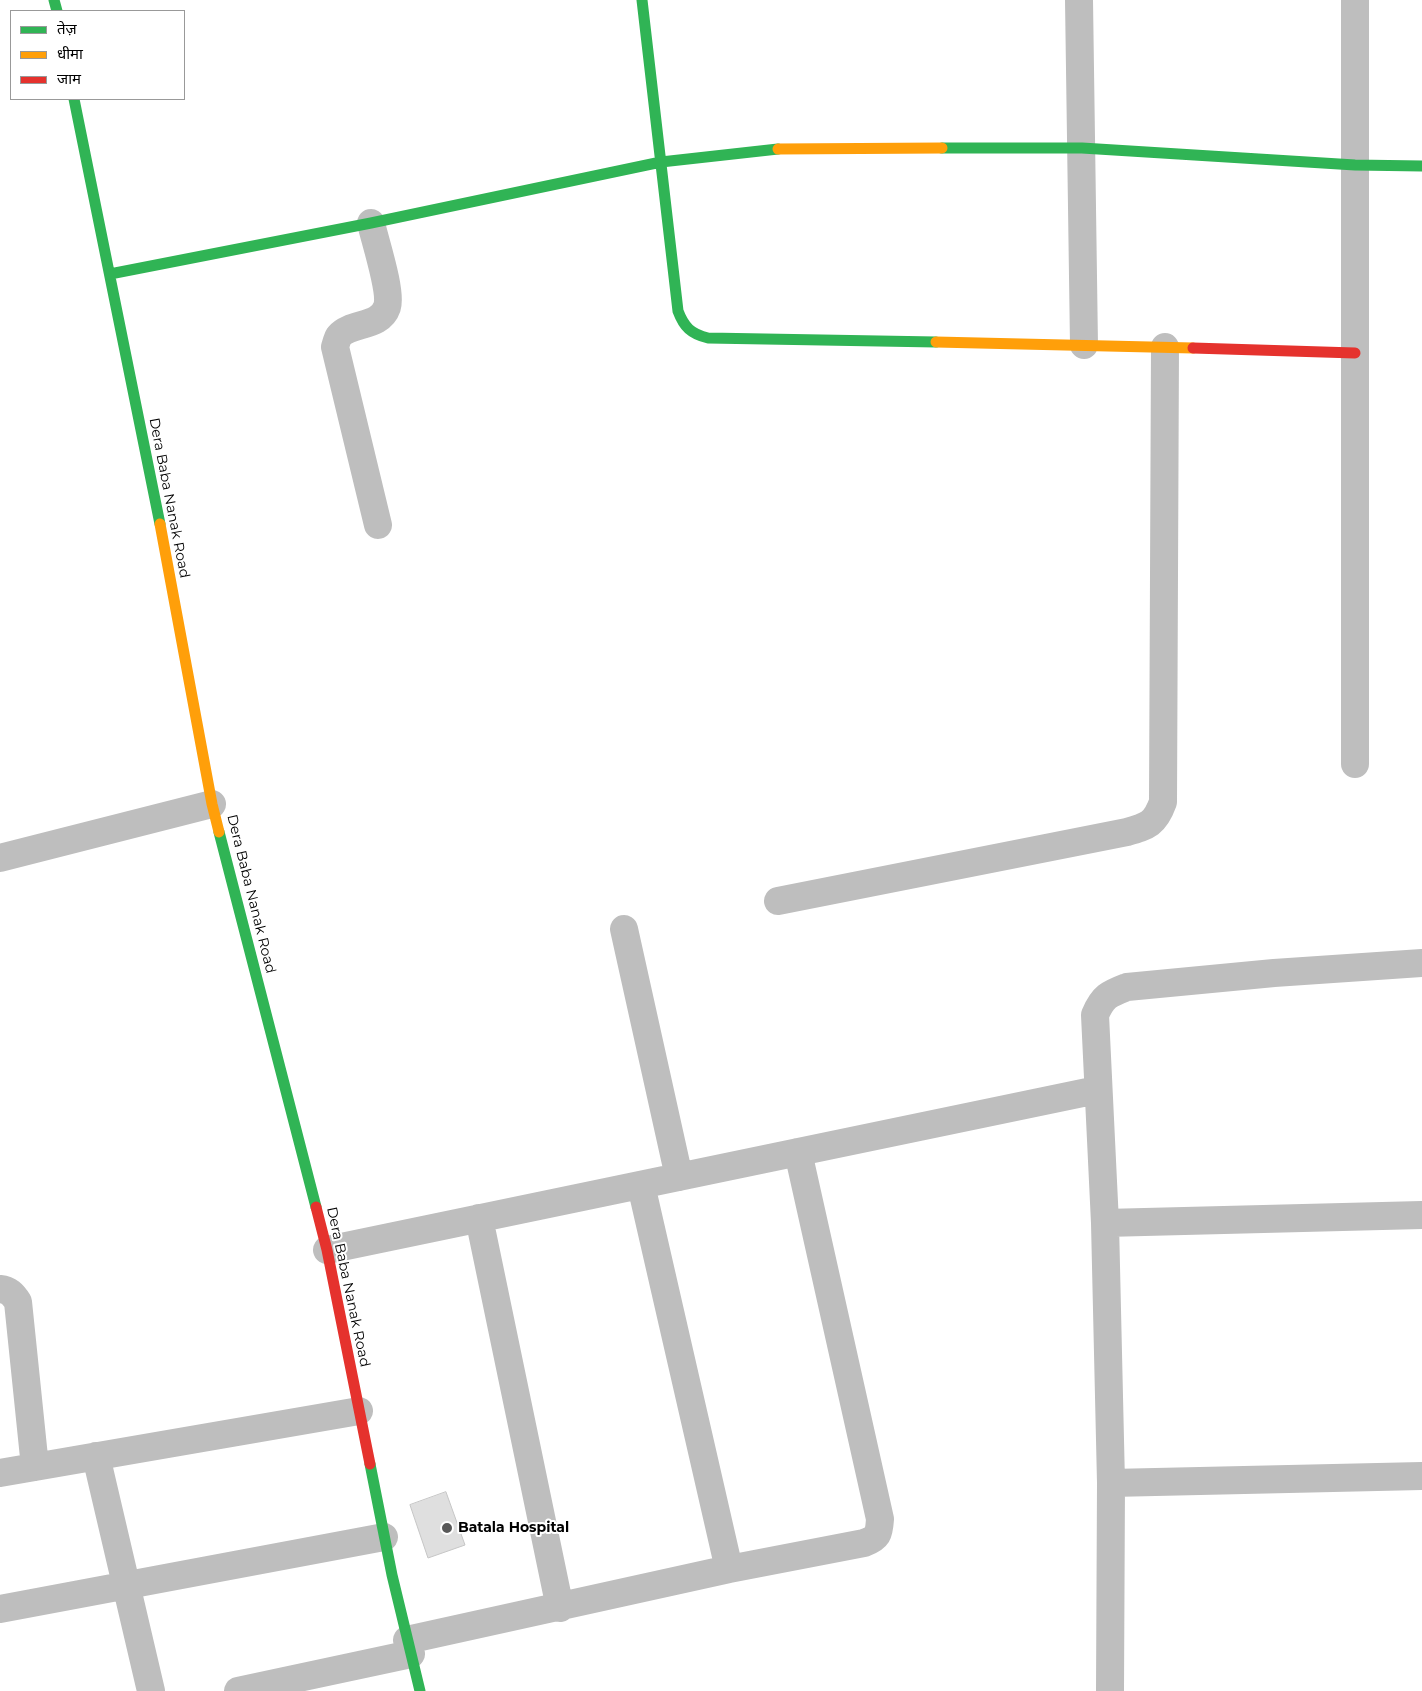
<!DOCTYPE html>
<html>
<head>
<meta charset="utf-8">
<style>
  body { margin:0 }
  #map { position:relative; width:1422px; height:1691px; overflow:hidden; background:#fff; font-family:Montserrat,"Noto Sans Devanagari",sans-serif }
  canvas { display:block }
  .legend { position:absolute; left:10px; top:10px; width:175px; height:90px; box-sizing:border-box; background:#fff; border:1px solid #999; margin:0; padding:6px 9px; list-style:none; font-size:15px; color:#000 }
  .legend li { display:flex; align-items:center; gap:10px; height:25px }
  .legend b { width:25px; border:1px solid #999 }
</style>
</head>
<body>
<div id="map">
<canvas width="1422" height="1691"></canvas>
<ul class="legend">
<li><b style="height:6px;background:#30b455"></b>तेज़</li>
<li><b style="height:6px;background:#ff9f0a"></b>धीमा</li>
<li><b style="height:6px;background:#e5322d"></b>जाम</li>
</ul>
</div>
<script>
const g = document.querySelector('canvas').getContext('2d');
g.lineJoin = 'round';
function fill(path, color) { g.fillStyle = color; g.fill(path, 'evenodd'); }
function strokePath(path, color, width, dash) { g.strokeStyle = color; g.lineWidth = width; g.lineCap = dash ? 'butt' : 'round'; g.setLineDash(dash || []); g.stroke(path); }
function write(font, color, halo, rows, align = 'center') {
  g.font = font + ' Montserrat,sans-serif'; g.lineWidth = 4; g.setLineDash([]); g.textBaseline = 'middle'; g.strokeStyle = halo; g.fillStyle = color; for (const [text, x, y, turn = 0] of rows) {
    g.save(); g.translate(x, y); g.rotate((+turn || 0) * Math.PI / 180); g.textAlign = isNaN(turn) ? turn : align; if (halo) g.strokeText(text, 0, 0); g.fillText(text, 0, 0); g.restore();
  }
}
const building = new Path2D(`
  M446,1492L465,1545L428,1558L410,1505Z`);
fill(building, '#dfdfdf');
strokePath(building, '#c6c6c6', 1);
strokePath(new Path2D(`
  M1079,0L1084,345
  M371,223C375,241 392,292 387,307C380,328 351,322 339,336C337,339 336,344 335,347L378,525
  M1355,764V0
  M0,858L212,804
  M778,901L1127,832C1148,826 1155,824 1163,802L1165,347
  M624,929L679,1177
  M1422,963L1274,973L1127,987C1109,994 1103,996 1095,1015L1105,1223L1422,1215
  M641,1185L729,1569
  M479,1218L560,1608
  M1105,1223L1111,1483
  M327,1250L1097,1090
  M0,1289C9,1290 13,1294 18,1302L35,1467
  M96,1456L151,1691
  M0,1473L359,1411
  M0,1609L384,1537
  M407,1640L729,1569L864,1543C878,1538 879,1534 880,1519L798,1152
  M238,1691L411,1654
  M1110,1691L1111,1483L1422,1476`), '#bebebe', 28);
strokePath(new Path2D(`
  M54,0L57,11
  M642,0L678,311C684,327 691,334 708,338L936,342
  M74,99L160,524
  M942,148H1082L1355,165L1422,166
  M110,274L371,223L661,162L778,149
  M219,832L316,1207
  M370,1464L392,1575L420,1691`), '#30b455', 11);
strokePath(new Path2D(`
  M778,149L942,148
  M936,342L1193,348
  M160,524L212,804L219,832`), '#ff9f0a', 11);
strokePath(new Path2D(`
  M1193,348L1355,353
  M316,1207L327,1250L370,1464`), '#e5322d', 11);
for (const [x, y, r, color] of [
  [447,1528,6,"#595959"]
]) { const dot = new Path2D(); dot.arc(x, y, r, 0, 2 * Math.PI); g.fillStyle = color; g.fill(dot); strokePath(dot, '#fff', 2); }
write('14px', '#000', '#fff', [
  ["Dera Baba Nanak Road",169,498,79],
  ["Dera Baba Nanak Road",251,894,76],
  ["Dera Baba Nanak Road",348,1287,78]
]);
write('bold 14px', '#000', '#fff', [
  ["Batala Hospital",458,1528]
], 'left');
</script>
</body>
</html>
